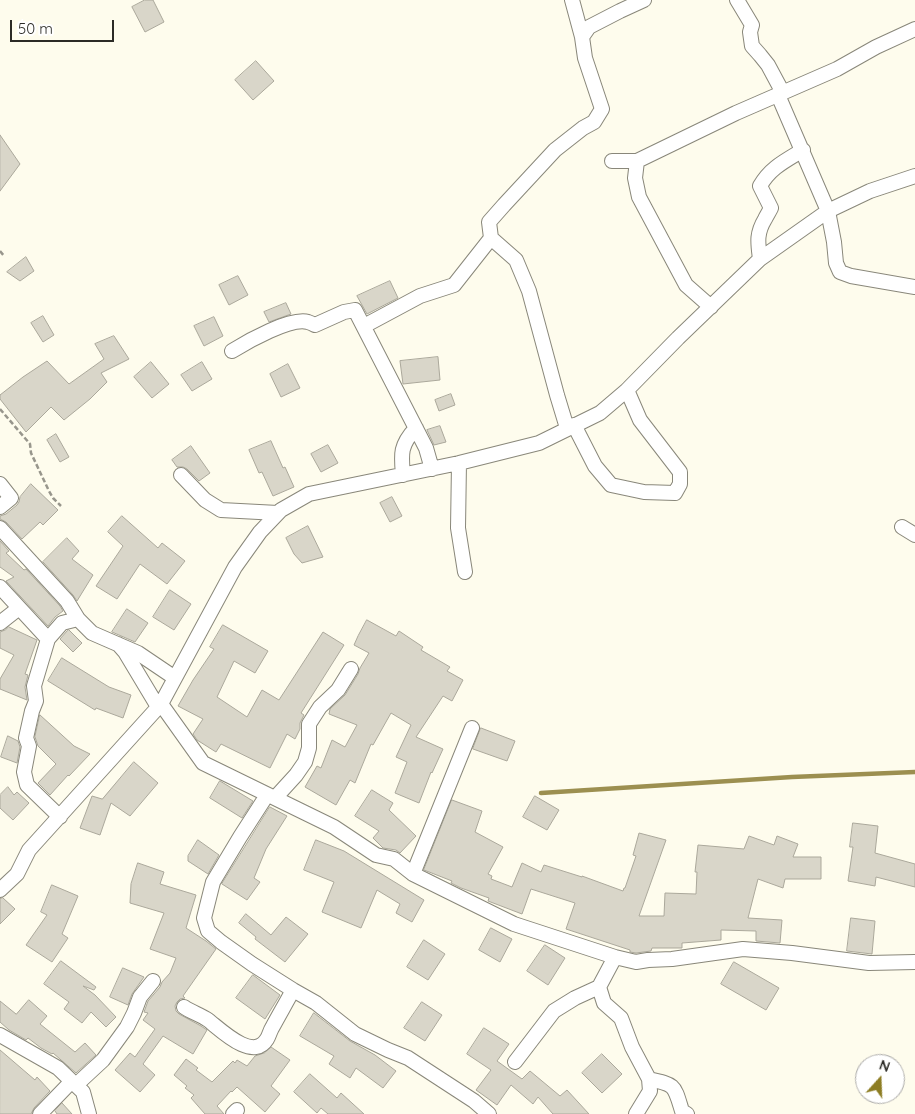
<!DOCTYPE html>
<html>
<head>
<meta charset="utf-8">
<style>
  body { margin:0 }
  #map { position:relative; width:915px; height:1114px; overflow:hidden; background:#fefced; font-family:Quicksand,sans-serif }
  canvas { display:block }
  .north { position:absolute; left:855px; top:1054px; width:50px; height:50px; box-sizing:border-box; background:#fff; border:1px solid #abaaa8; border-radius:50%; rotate:20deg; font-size:14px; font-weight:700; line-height:20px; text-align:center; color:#2c2b26 }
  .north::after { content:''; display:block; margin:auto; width:18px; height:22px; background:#8d7d23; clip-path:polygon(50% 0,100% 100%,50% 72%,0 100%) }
  .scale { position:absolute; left:10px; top:20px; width:104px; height:22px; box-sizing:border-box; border:2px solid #2c2b26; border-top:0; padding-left:6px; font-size:15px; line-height:18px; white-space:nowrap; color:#2c2b26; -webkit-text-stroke:4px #fff; paint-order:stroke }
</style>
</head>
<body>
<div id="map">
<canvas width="915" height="1114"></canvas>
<div class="north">N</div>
<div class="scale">50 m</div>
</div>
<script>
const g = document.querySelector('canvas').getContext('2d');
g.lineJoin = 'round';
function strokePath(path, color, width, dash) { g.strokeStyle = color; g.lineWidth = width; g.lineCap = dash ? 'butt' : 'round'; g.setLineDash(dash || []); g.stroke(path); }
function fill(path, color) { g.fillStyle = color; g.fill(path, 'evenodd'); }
strokePath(new Path2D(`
  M541,793L792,777L915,772`), '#9c8f50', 4.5);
const building = new Path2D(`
  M145,0H153L164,22L145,32L132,7Z
  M256,61L274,81L253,100L235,80Z
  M0,135L20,164L0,191Z
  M26,257L34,271L20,281L7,272Z
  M238,276L248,295L229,305L219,285Z
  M390,281L398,298L367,314L357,296Z
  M286,303L291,314L269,322L264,312Z
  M43,316L54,335L43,342L31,323Z
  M214,317L223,336L204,346L194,326Z
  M114,336L129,359L101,373L107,382L90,399L64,420L51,407L26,432L0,399V395L23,377L47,361L69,384L104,359L95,344Z
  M438,357L440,380L403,384L400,361Z
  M151,362L169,384L152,398L134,377Z
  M202,362L212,379L192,391L181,375Z
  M288,364L300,388L281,397L270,374Z
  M451,394L455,405L439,411L435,400Z
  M440,426L446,442L434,445L427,430Z
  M56,434L69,457L60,462L47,440Z
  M271,441L283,468L285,467L294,487L273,496L262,472L259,473L249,450Z
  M328,445L338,463L321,472L311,454Z
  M191,446L210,473L199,481L187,469L183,467H177L172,460Z
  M31,484L58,510L43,525L40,522L22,539L6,522L0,519V516L6,514L17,505L19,502L20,497Z
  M392,497L402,516L390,522L380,503Z
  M122,516L158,548L162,543L185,561L167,584L140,564L117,599L96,586L123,546L108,532Z
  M308,526L323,557L302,563L294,554L286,538Z
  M67,538L79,551L72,559L93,575L77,601L73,595L43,562Z
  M0,541L9,551L6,553L24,570L26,569L60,606L63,611L55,617L48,626L6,581L14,577L0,567Z
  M170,590L191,604L174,630L153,617Z
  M127,609L148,623L135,642L112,632Z
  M367,620L396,636L399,631L423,647L421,650L450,667L447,671L463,680L452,701L443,696L416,737L443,749L432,773L431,772L419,803L395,793L407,762L396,757L411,725L391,713L373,745L371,744L355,783L350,780L336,805L305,787L317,766L321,768L332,740L345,747L357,725L329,714L330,709L345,695L358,674L360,668L369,653L354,645L358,636Z
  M223,625L268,651L255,673L234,661L217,697L247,717L262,690L279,700L323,632L344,645L301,713L304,715L300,723V729L295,739L287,734L270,768L221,744L216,752L197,740L193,734L203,719L178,706L193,680L214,649L210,647Z
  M9,627L37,640L25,674L28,675L25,687L27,700L0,689V679L14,655L0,648V632L5,630Z
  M69,630L82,643L73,652L60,639L67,631Z
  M62,658L109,687L131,695L123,718L96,708L95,710L48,681Z
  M40,715L74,746L90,754L69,776L68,775L50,795L38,783L56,764L38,746L35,737Z
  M481,728L515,741L507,761L473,749Z
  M8,736L18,741L20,747L17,763L1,757Z
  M134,762L158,783L130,816L111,803L100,835L80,828L92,796L102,799Z
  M220,781L253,801L242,818L210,798Z
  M8,787L14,795L17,792L29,803L13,820L0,808V795Z
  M372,790L393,803L389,810L416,836L400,853L396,850L383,848L373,838L379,831L355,816Z
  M535,796L559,810L547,830L523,817Z
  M452,800L482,811L475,832L503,847L488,874L492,876L491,879L512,887L522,863L541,872L544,865L582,877V876L623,891L624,888H625L636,856L633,855L639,833L666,840L639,916H664L665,893L696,894L697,872H695L698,845L744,849L749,836L774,845L777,836L798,844L793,857H821V879H785L783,888L758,879L748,918L782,920L780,943L756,941V931L721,930V940L682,943V948H652L651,951L636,953L630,952V950L566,929L575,903L531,889L522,914L488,901L489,898L461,888L451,883L452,881L424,870Z
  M270,807L287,816L266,849L254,878L260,882L247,900L222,884Z
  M853,823L878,826L875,853L915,864V887L876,877L875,886L848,881L853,847H850Z
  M198,840L219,855L208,874L188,861V856Z
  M316,840L344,851L424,900L412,922L396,913L400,904L377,890L361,928L322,912L334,882L304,870Z
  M138,863L164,872L160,884L196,895L186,928L206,941L216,949L183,996L185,998L180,999L177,1002L175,1006L176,1011L179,1014L201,1026L207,1030L193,1054L163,1036L143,1064L155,1075L140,1092L115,1070L130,1053L135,1057L155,1029L143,1020L148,1013L144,1012L148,1001L160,987L162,982L170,973L176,958L150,949L164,913L130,903L131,884Z
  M52,885L78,896L62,934L68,938L52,962L26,945L47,915L41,912Z
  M3,898L15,909L0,924V899Z
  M246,914L271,935L286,917L308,934L285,962L255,939L256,937L239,923Z
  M851,918L875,921L872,954L847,951Z
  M491,928L512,939L500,962L479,950Z
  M424,940L445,954L428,980L407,967Z
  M545,945L565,958L548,985L527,971Z
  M61,961L96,987L94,990L83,986L95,995L116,1017L106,1027L91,1012L82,1023L64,1009L69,1002L44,984Z
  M734,962L779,988L766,1010L721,984Z
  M123,968L144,977L132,994L128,1005L110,997Z
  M253,975L280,995L265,1019L236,998Z
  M29,1000L47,1016L40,1024L75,1052L85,1043L96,1055L76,1073L53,1053L52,1054L41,1048L28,1038L26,1040L9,1030L0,1022V1001L16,1014Z
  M422,1002L442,1015L425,1041L404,1028Z
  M314,1013L350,1041L375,1055L396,1071L383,1088L356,1068L350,1078L329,1064L334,1056L300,1036Z
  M484,1028L509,1044L497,1061L522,1079L530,1071L560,1096L567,1090L589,1114H553L538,1097L533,1104L511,1085L497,1105L476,1090L491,1070L467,1054Z
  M271,1047L290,1060L271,1086L280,1094L265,1112L237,1087L232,1092L231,1091L217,1106L224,1114H205L191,1098L194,1095L185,1088L187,1086L174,1075L186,1059L198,1068L196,1070L212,1082L233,1061L235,1063L237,1060L247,1066L255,1056L264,1053Z
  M0,1050L35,1080L37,1077L50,1091L34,1108L31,1114H0Z
  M602,1054L622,1074L602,1093L582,1073Z
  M310,1074L337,1098L341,1093L364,1114H328L321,1108L317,1113L294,1092Z
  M62,1103L72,1114H57L55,1111Z`);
fill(building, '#d9d6c9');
strokePath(building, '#aba89b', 1);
const street = new Path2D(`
  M572,0L582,37
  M737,0L752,25L750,32L752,46L760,55L768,65L783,93
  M778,95L828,211L834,242L836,263L840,272L851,276L915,287
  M612,161H637L736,113L837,69L876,47L915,29
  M637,161L635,178L639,197L686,285L711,307
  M760,259C758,243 756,234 765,219C767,215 769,212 771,208L760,186C770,168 785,161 803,150
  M364,326L420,296L454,285L491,238
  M232,351C248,341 291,317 308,322C311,323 313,324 315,325L344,312L355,310L426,448L432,469
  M574,425L595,466L611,485L644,492L675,493L680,484V472L640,420L627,390
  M567,428L557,395L529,291L516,260L491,238L489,222L504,205L555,150L583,128L594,122L602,109L585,58L582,37L589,27L620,11L644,0
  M459,463L458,528L465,572
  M181,475L205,500L221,510L278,513
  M403,475C401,454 400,445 416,428
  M0,484L11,498L0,507
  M902,527L915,535
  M0,528L67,601L78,619L92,633L138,653L175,678
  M0,587L48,639
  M0,623L19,608
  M118,644L125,652L158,707
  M161,704L203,763L334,827L376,855L394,859L413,874L514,924L615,957L636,962L648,960L672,959L743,949L792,953L869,963L915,962
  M267,795L240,837L213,882L204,918L208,931L221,942L252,964L293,990L316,1003L355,1034L388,1050L408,1058L474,1101L489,1114
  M275,798L296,775L305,762L309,748V724L320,707L338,690L351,669
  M60,817L27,785L24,772L29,746L26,738L32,711L36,701L34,686L48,639L62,623L78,619
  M413,874L472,728
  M0,890L17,874L29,850L161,704L235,567L260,532L281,510L309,494L459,463L539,443L600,413L627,390L678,338L760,259L828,211L870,191L915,176
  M599,987L604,1003L621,1018L632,1047L649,1079L650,1091L636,1114
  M184,1007C191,1012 201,1015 208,1020C221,1030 253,1062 267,1039C269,1036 270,1031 272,1028C279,1015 286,1003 293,990
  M0,1035L58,1068L83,1092L89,1114
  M515,1062L554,1011L575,998L599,987L615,957
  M649,1079C676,1085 674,1085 682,1111L687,1114
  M76,1085L103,1060L127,1027L134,1013L140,997L153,981
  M40,1114L71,1082
  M233,1114L237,1110`);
strokePath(street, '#89877a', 16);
strokePath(new Path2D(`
  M0,251L4,256
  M0,409L30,444L31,453L49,491L53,498L61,506`), '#98968c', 2.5, [5, 2.5]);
strokePath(street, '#fff', 14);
</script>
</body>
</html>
